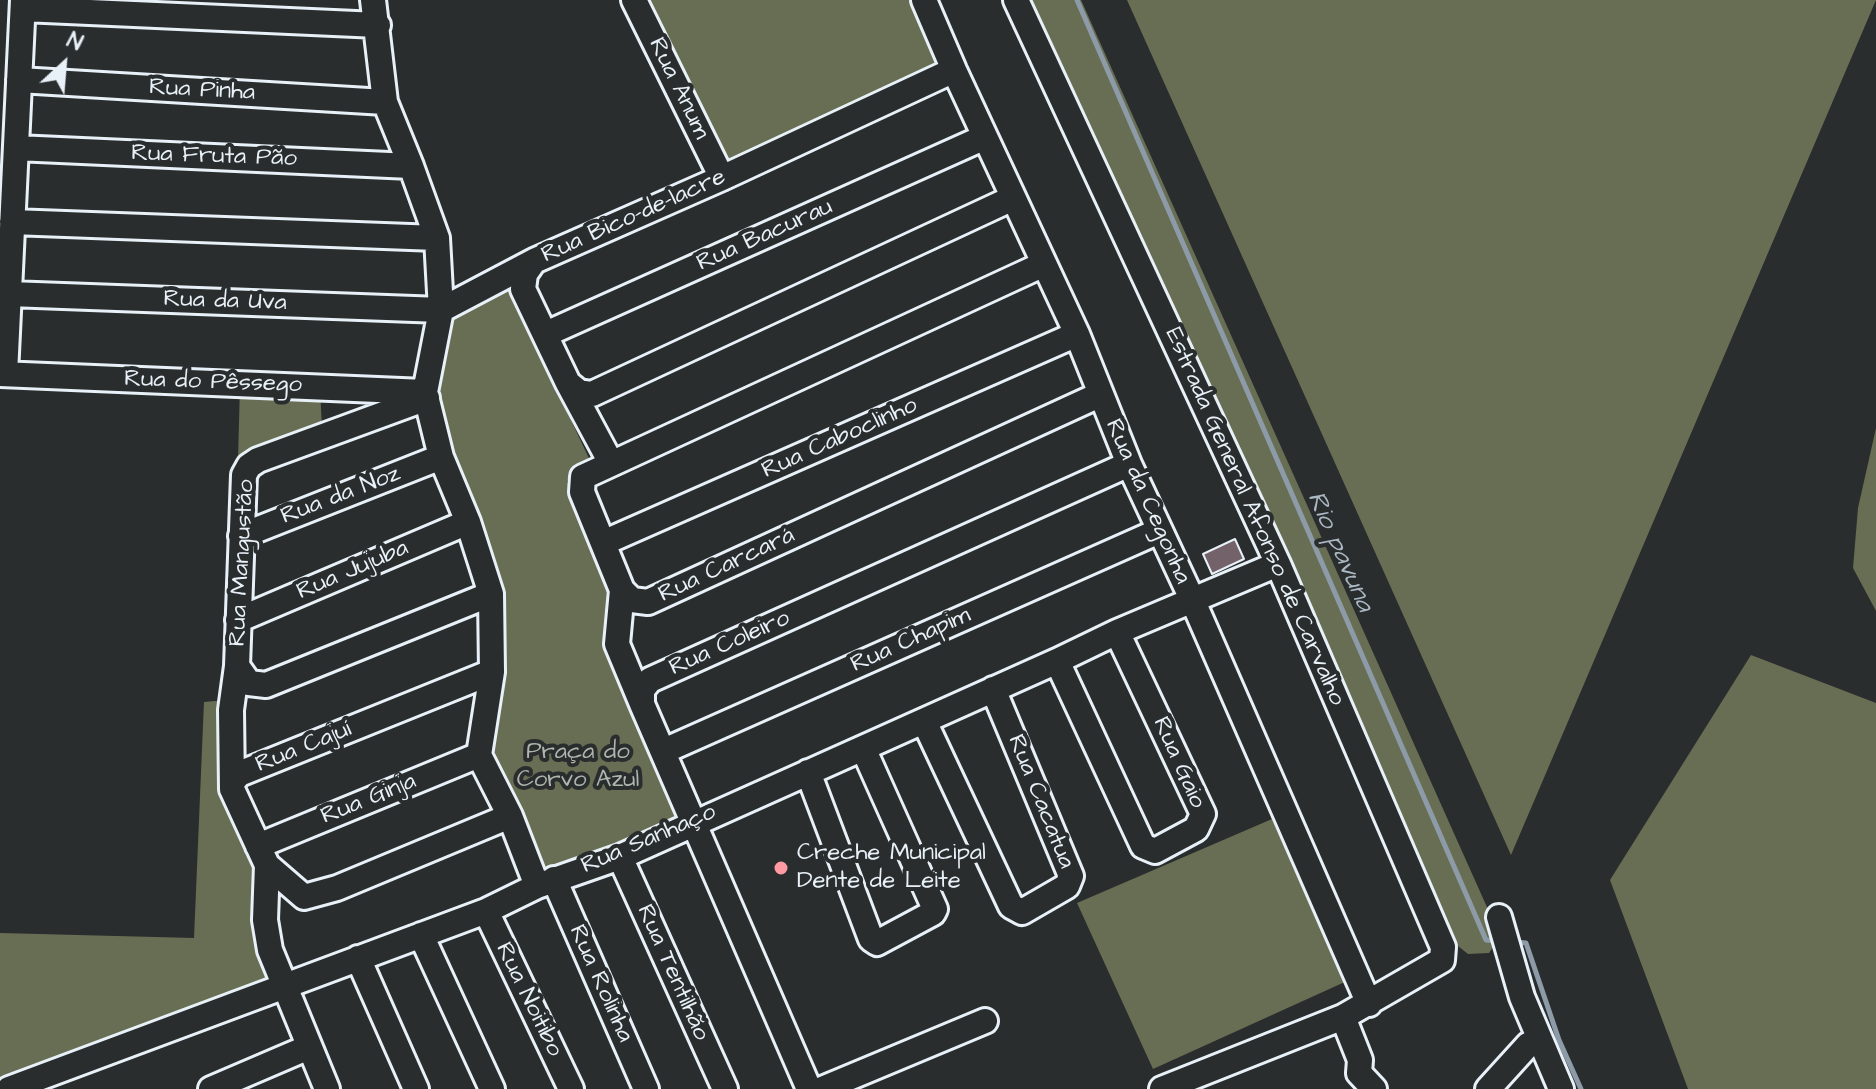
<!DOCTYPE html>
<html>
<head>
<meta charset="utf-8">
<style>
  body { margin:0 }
  #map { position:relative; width:1876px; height:1089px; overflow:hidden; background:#2a2d2e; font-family:"Architects Daughter",sans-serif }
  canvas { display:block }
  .north { position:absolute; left:24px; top:24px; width:80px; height:80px; -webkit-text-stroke:6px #2a2d2e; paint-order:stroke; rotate:26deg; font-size:22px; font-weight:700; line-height:32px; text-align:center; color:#e8f1f8 }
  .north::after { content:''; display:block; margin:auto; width:28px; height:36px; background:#e8f1f8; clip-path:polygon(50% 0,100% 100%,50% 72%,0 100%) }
</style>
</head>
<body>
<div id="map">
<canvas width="1876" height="1089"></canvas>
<div class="north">N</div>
</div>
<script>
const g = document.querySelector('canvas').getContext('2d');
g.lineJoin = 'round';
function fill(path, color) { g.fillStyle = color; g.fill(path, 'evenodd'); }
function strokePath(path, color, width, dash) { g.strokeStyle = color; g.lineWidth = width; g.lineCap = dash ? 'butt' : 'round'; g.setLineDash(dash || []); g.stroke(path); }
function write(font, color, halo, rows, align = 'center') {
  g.font = font + ' "Architects Daughter",sans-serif'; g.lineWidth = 8; g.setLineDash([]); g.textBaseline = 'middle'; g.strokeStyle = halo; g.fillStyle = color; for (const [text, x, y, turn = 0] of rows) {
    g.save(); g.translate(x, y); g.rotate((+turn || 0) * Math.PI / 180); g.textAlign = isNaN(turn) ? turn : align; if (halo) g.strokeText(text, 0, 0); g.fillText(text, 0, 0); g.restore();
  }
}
fill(new Path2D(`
  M639,0H919L948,70L724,174Z
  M1023,0H1081L1495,925V944L1489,953L1468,954L1453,942Z
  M1127,0H1876L1511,855Z
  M511,284L533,339L593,467L567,481L615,605L604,634L684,816L542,877L489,755L500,656L434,401L447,316Z
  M240,385L320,389L322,428L238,460Z
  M1876,428V611L1853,568L1858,508Z
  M1751,655L1876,703V1089H1688L1610,880Z
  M226,700L253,847L266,979L265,988L0,1085V933L194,938L204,702Z
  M1272,819L1347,981L1153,1069L1077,903Z`), '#686e53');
strokePath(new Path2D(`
  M1077,0L1486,940L1497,941
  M1515,942L1526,943L1559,1040L1581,1089`), '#8d9ba8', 5);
const building = new Path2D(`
  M1235,539L1244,559L1212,574L1203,554Z`);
fill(building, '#74626b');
strokePath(building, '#e8f1f8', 2);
const minor = new Path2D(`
  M373,0L385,102L411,166L437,238L441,310L425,392L441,457L468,522L491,594L492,672L479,755L510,816L537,886
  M634,0L722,178
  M924,0L954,70L1077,334L1129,464L1192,599L1369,1004
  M1016,0L1278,564L1443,947L1442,960L1343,1017L1162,1089
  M23,9L378,25
  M954,70L722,178L534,261L525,274L523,289L568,383L579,392L592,394L1013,198
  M19,80L385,102
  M16,148L411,166
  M12,222L437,238
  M1044,264L583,477L582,492L622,590L632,600L648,602L1099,395
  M9,294L441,310L534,261
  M546,334L985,137
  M0,374L425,392
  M5,374L23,0
  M568,383L611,463
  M427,398L258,460L249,466L244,475L237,666L249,683L266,685L491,594
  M241,536L441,457
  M603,543L1077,334
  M622,590L617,644L642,704
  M238,620L468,522
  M1057,661L1143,846L1155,851L1196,829L1203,814L1117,632
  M492,672L239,774L232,783V789L267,865L304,897L337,888L510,816
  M924,721L1011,906L1022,912L1067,886L1071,876L993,689
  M664,751L1159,531
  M808,772L871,939L877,943L933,913L935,909L863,748
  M232,789L231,710L237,666
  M258,846L479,755
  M620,857L725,1089
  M267,865L265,920L270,950L327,1089
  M554,879L646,1089
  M486,911L571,1089
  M1499,917L1522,997L1561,1089
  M421,935L492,1089
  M358,958L416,1089
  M1343,1017L1360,1060L1359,1073L1374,1089
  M9,1089L486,911L537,886L620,857L1057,661L1117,632L1278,564
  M211,1089L309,1047
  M809,1089L642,704V690L650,680L1129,464
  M822,1089L985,1021
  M1488,1089L1528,1045L1539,1040`);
strokePath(minor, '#e8f1f8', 30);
strokePath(minor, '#2a2d2e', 24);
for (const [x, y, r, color] of [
  [781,868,8,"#ff9aa2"]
]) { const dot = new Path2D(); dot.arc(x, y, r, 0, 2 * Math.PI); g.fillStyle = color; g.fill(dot); strokePath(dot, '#2a2d2e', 3); }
write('24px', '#e8f1f8', '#2a2d2e', [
  ["Rua Anum",678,89,64],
  ["Rua Pinha",202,91,3],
  ["Rua Fruta Pão",214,157,2],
  ["Rua Bico-de-lacre",634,217,-24],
  ["Rua Bacurau",765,236,-24],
  ["Rua da Uva",225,302,2],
  ["Rua do Pêssego",213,383,2],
  ["Rua Caboclinho",840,439,-24],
  ["Rua da Noz",341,496,-21],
  ["Rua da Cegonha",1147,502,66],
  ["Estrada General Afonso de Carvalho",1254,517,66],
  ["Rua Mangustão",243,563,-87],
  ["Rua Carcará",727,566,-25],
  ["Rua Jujuba",353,571,-23],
  ["Rua Chapim",911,641,-24],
  ["Rua Coleiro",730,644,-24],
  ["Rua Cajuí",304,748,-22],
  ["Rua Gaio",1178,763,66],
  ["Rua Ginja",369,800,-22],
  ["Rua Cacatua",1040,802,68],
  ["Rua Sanhaço",649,840,-23],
  ["Rua Tentilhão",672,973,66],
  ["Rua Rolinha",600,984,66],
  ["Rua Noitibo",528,1000,64]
]);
write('24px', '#aeb6ae', '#2a2d2e', [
  ["Praça do",578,753],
  ["Corvo Azul",578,781]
]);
write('24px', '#e8f1f8', '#2a2d2e', [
  ["Creche Municipal",797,854],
  ["Dente de Leite",797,882]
], 'left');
write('italic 26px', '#abb8c3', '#2a2d2e', [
  ["Rio pavuna",1339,552,66]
]);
</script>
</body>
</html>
